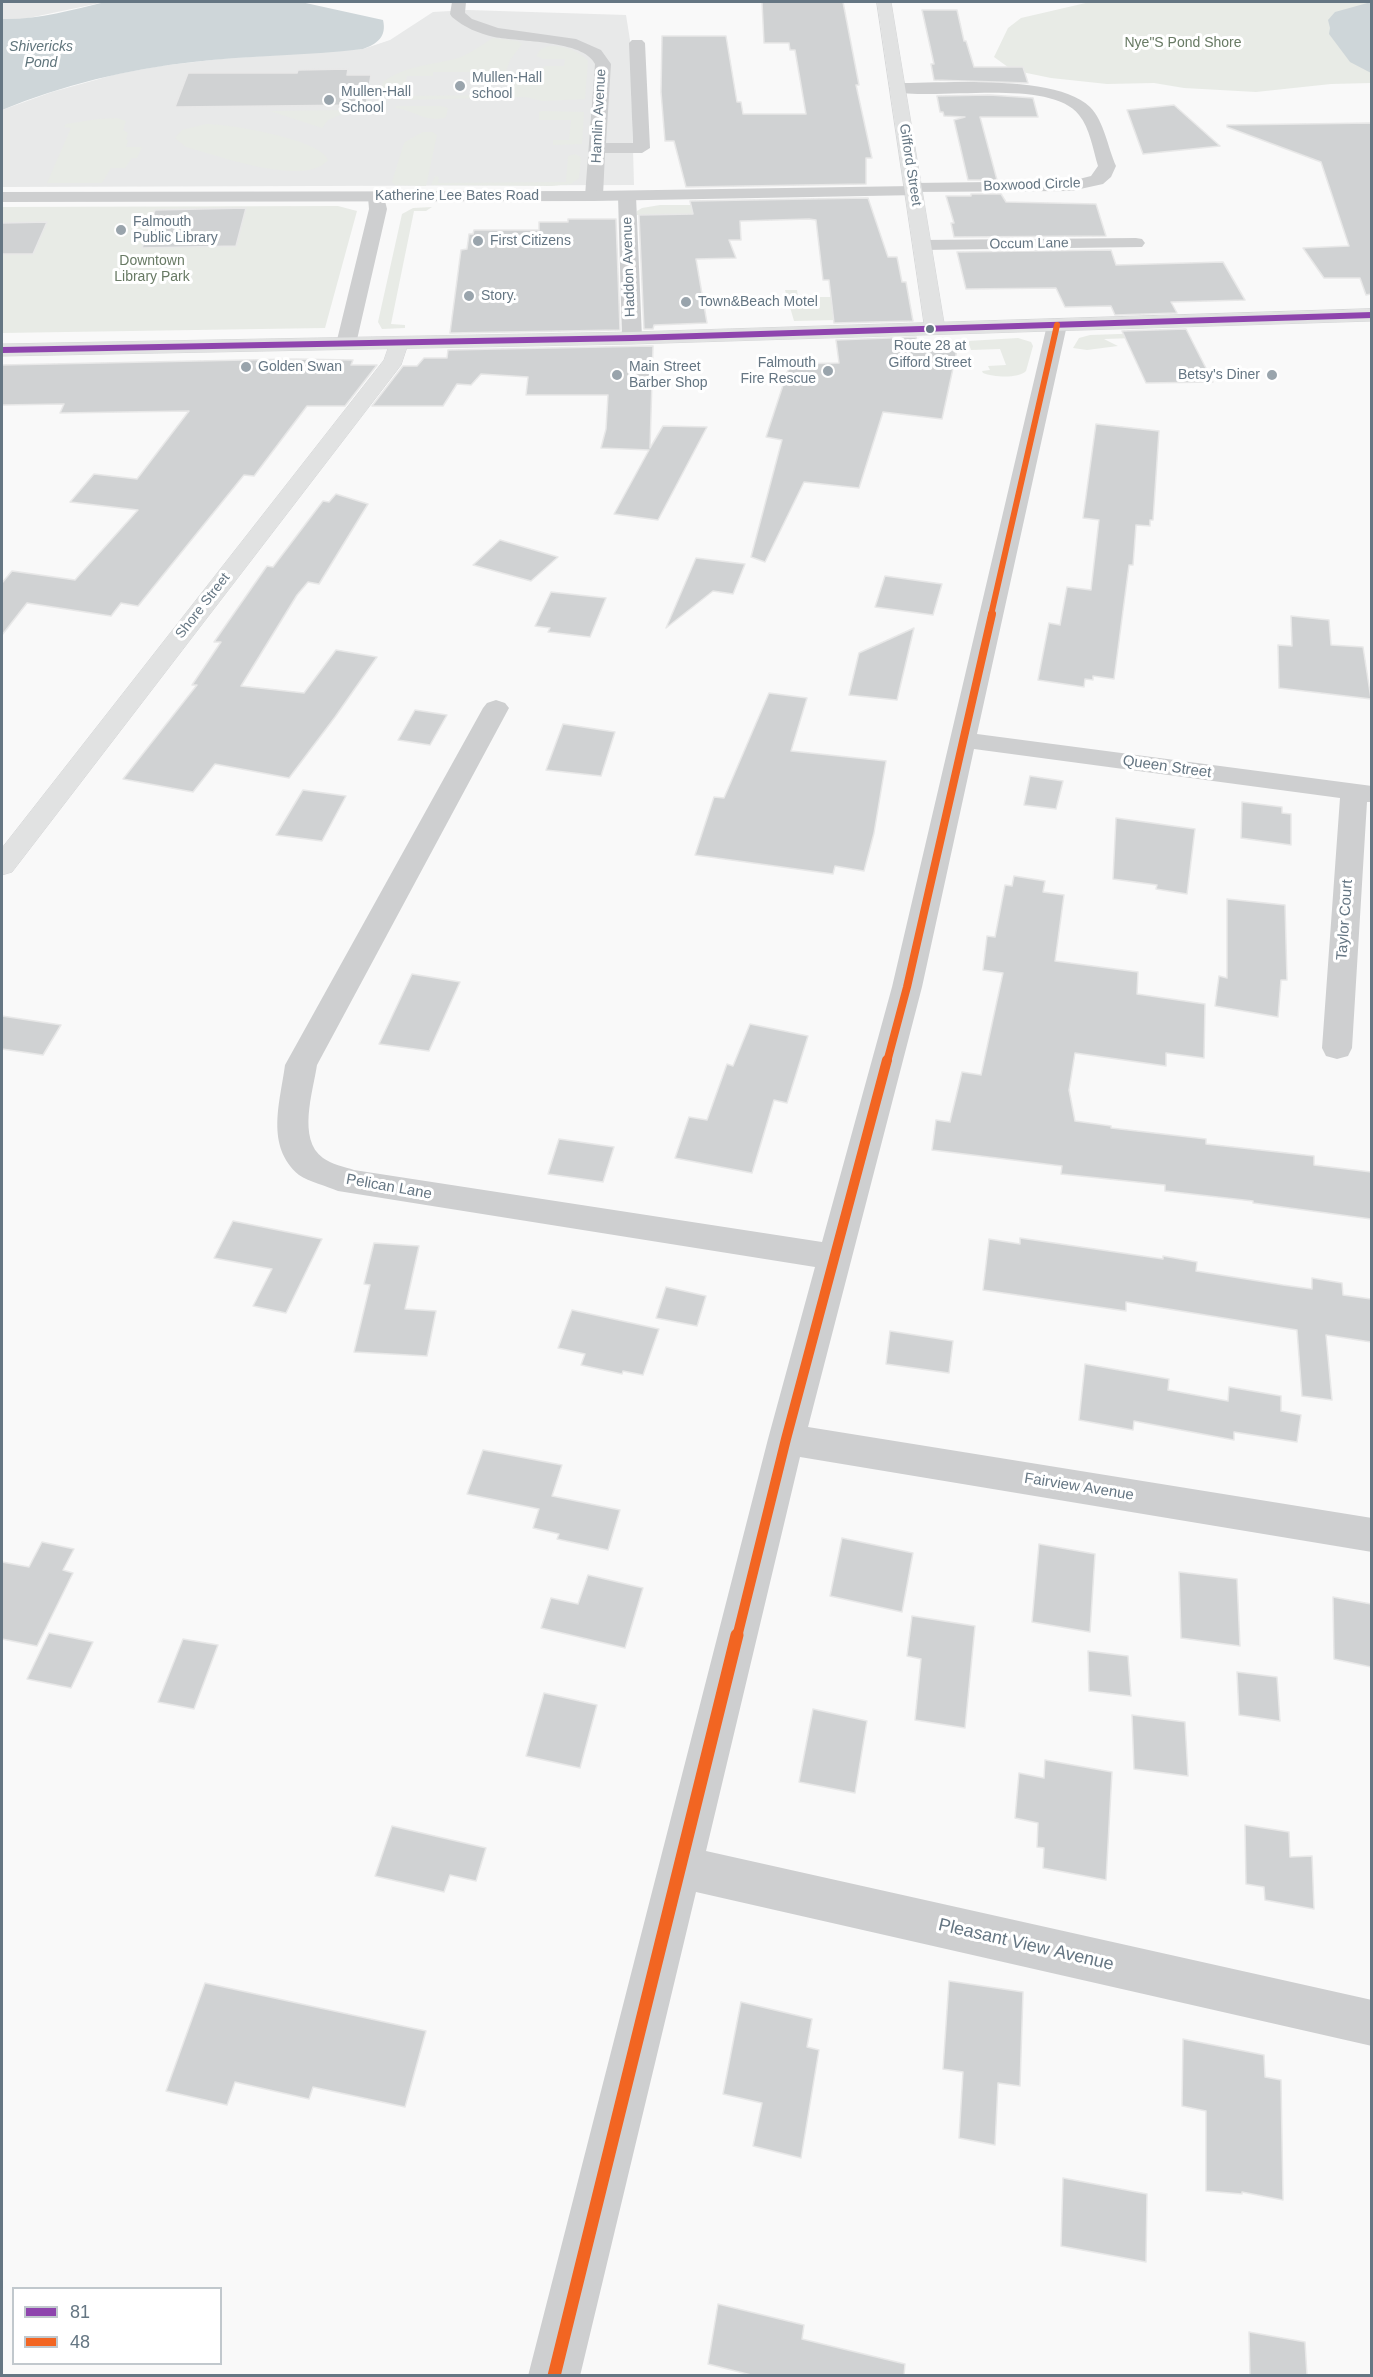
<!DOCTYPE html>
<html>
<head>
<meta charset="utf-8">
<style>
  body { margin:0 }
  #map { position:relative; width:1373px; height:2377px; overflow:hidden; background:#f9f9f9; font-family:Helvetica,sans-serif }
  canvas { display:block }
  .frame { position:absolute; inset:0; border:3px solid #657683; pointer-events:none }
  .legend { position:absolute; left:12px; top:2287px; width:210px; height:78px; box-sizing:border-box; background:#fff; border:2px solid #c1c8cd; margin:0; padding:8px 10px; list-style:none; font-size:18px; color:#657683 }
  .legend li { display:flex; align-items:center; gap:12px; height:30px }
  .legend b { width:30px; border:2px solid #c1c8cd }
</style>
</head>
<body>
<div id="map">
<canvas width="1373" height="2377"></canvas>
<div class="frame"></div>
<ul class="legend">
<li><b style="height:8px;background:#8e44ad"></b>81</li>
<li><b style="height:8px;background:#f26522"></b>48</li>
</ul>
</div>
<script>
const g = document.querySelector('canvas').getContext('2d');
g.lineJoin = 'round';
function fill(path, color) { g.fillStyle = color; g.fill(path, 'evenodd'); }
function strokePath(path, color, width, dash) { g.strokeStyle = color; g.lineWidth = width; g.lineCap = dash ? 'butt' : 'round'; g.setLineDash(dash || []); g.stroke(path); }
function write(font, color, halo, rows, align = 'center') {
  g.font = font + ' Helvetica,sans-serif'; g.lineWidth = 6; g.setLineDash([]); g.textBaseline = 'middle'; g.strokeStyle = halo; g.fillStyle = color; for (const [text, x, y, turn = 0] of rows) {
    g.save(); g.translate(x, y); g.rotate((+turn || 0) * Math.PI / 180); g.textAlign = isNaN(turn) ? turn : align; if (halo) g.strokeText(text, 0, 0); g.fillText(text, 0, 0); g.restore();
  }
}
fill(new Path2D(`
  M2,2H105L19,20L2,19Z
  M468,10L626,15L630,40L634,185L2,187V110L52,92L117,74L160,66L220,59L363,49L390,40L433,12Z`), '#e8e9e9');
fill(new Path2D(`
  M1090,2H1371V13L1342,50L1371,73V83L1331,84L1256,92L1184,88L1154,83L1107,84L1051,78L1012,70L994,57L1008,28L1021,18Z
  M493,38L518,41L522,44L510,60L505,74L484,75L483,72H433V76H407L404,88L381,89L383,82C404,66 430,65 455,59C469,55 481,45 493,38Z
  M549,46C563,45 579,50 588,61L585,99L542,101L526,97L399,100L400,96L513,95L515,83L534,82L535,72L546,66H564L565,59H543L536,56L541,49Z
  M396,106H441L448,108L446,117C427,124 414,110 396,108Z
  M352,110L328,120L322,128L270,111Z
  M542,111L584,112L582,144L553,145V140H569L571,120H539V112Z
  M117,118L126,121L123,130L128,133L126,139L128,141L126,147H142L137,158H132L125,168H111L102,183H47L71,128L64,127L66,124L98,119Z
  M206,124C228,124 321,139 328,160C305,188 216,155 186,147L175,138L182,130Z
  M423,132H432L437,135L426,186L395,185L392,182L403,146L405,142Z
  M575,154L581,157L579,178L571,184L552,186L431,185L435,176L439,177L438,183L566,182L568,156Z
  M660,205H756L735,214L637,215V211L642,208Z
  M338,206L357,211L325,328L2,333V207Z
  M432,207L426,211H414L391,324L405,325V328L382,329L378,322L402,214L413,208Z
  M785,290H797L798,297H831L837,320L794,321Z
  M1176,332L1165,337L1104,339L1118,346L1087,350L1073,348L1079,338L1090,335Z
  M1018,338L1031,342L1033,346L1026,371C1018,379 993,377 983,373L982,371L990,370L988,366L1006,365L1000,349L971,350L968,341Z`), '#e8ebe6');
fill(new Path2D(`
  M105,2H301L383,20C387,37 377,44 363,49C307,56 250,55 193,62C128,69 62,85 2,110V19C37,20 71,10 105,2Z
  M1371,2H1372L1371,73L1350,62L1329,34L1330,28L1328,20L1335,12Z`), '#ced6d9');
const building = new Path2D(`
  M762,2H843L859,85H856L872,158H866V184L686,187L674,141H665L661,92L662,36H726L737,102H741L743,114H806L795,50H790L789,43H764Z
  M922,10H957L964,41H966L974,67H1023L1028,83L934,80L931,64H934Z
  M348,69L347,75H371L366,105L175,107L188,73H297L298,70Z
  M990,95L1033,98L1038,117H980L997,180H968L954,120L965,117L944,116L943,112H940L937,96Z
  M1174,105L1220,146L1143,154L1127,110Z
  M1371,123V294L1366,295L1360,278H1324L1303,248L1349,246L1321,162L1227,127V125Z
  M971,194H1001L1006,202L1096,204L1106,236L954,237L951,223H954L946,196H971Z
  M868,198L888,257H897L902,282H906L913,321L834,323L829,280H823L816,220L809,219L740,221L741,240H729L736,258L696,259L707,323L654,325L653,329H644L639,215L693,214L690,201Z
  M246,208L236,246L142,248L155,210Z
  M568,219H616L620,330L450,333L461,250L467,249L469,234H473L474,230H539V222H568Z
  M47,222L33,254H2V223Z
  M1111,250L1116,265L1223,262L1245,300L1171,302L1177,313L1115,315L1111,306L1065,307L1056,288L966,289L957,252Z
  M1186,329L1213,382L1146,383L1122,331Z
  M916,337L919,351L957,350L942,419L883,412L859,488L804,482L765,562L751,557L782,440L766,437L790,364L839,363L836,340Z
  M653,346L650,448L663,426L707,427L658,520L614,514L649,450L601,448L606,429L608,395H526L528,377L481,374L471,385L457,384L443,406H372L403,366H417L424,358H447L448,350Z
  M294,359L353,360L351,365H377L345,406H307L254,476L244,475L138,606L121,603L111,616L27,603L2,635V583L12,571L75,580L138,510L70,502L94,474L137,479L189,411L60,413L64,404L2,405V365Z
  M1096,424L1159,431L1153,520H1150V526L1136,525L1133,565H1129L1114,679L1093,676V680L1085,679L1084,687L1038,680L1049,623L1060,625L1067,587L1091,590L1099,520L1083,518Z
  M336,494L368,504L319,584L308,582L297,595L241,686L304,693L336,650L377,657L335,717L289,778L215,764L193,792L123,779L197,685H192L221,642H214L267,566L273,567L323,501L329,502Z
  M500,540L558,557L531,581L473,565Z
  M696,558L745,564L733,594L713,591L666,628Z
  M885,576L942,584L933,615L875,607Z
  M551,592L606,598L590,637L548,632L550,628L535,626Z
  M1291,616L1329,620L1331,645L1363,647L1371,699L1279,688L1278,645L1292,646Z
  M914,628L897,700L849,695L859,653Z
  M769,693L807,698L791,751L886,761L874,833L864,871L835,866L833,874L695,855L714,797L724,798Z
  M415,710L447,715L430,745L398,740Z
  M563,724L615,732L601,776L546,770Z
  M1030,776L1063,781L1056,809L1024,805Z
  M303,790L346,796L322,841L276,835Z
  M1242,802L1282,807V813L1291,814V845L1241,838Z
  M1116,818L1195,829L1187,894L1156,889L1157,885L1113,879Z
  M1014,876L1045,881L1043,892L1064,895L1055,961L1138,972L1137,994L1205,1004L1204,1058L1166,1053V1066L1075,1053L1069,1090L1075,1121L1111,1126V1128L1206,1139V1144L1314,1156V1165L1371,1172V1219L1253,1203V1201L1165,1191V1185L1061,1174L1062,1166L932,1150L936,1120L950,1122L962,1072L981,1075L1003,973L983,970L987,936L995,937L1005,885L1012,886Z
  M1227,899L1285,905L1287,980H1281L1278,1017L1215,1006L1219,976L1227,978Z
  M412,974L460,982L429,1051L379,1044Z
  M2,1016L61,1025L43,1055L2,1049Z
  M750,1024L808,1036L787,1103L774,1100L752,1173L675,1158L689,1117L707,1120L727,1064L733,1066Z
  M559,1139L614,1147L603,1182L548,1174Z
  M233,1221L322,1239L286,1313L253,1306L272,1269L214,1258Z
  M1020,1238L1163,1259V1256L1197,1262L1196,1271L1283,1285L1312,1289V1278L1342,1283L1343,1295L1371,1299V1342L1326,1335L1332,1400L1302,1396L1297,1330L1126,1302V1311L983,1290L989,1239L1020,1244Z
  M374,1243L419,1246L405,1309L436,1311L427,1356L354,1352L370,1285L364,1284Z
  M666,1287L706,1296L697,1326L656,1318Z
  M572,1310L659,1329L643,1375L623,1371L622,1374L581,1365L585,1354L558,1348Z
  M890,1331L953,1341L949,1373L886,1364Z
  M1085,1364L1169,1379L1168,1390L1228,1401L1229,1387L1281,1396V1411L1301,1415L1297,1442L1234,1432V1440L1134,1421L1133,1430L1079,1420Z
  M483,1450L562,1465L552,1496L620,1510L608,1550L557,1539L559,1534L533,1528L539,1509L467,1494Z
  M842,1538L913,1553L902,1612L830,1596Z
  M42,1542L74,1549L63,1570L73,1573L37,1646L2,1639V1562L29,1567Z
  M1039,1544L1095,1554L1090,1632L1032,1622Z
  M1179,1572L1237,1579L1240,1646L1181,1638Z
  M588,1575L643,1588L625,1648L541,1628L551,1598L578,1604Z
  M1333,1597L1371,1604V1667L1334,1659Z
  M912,1616L975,1626L965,1728L915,1720L921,1659L907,1656Z
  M49,1633L93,1642L71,1688L27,1679Z
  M183,1639L218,1645L194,1709L158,1702Z
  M1088,1651L1128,1656L1131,1696L1089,1691Z
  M1237,1672L1277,1677L1280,1721L1239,1715Z
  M544,1693L597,1705L580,1768L526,1756Z
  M813,1709L867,1721L855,1793L799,1782Z
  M1132,1715L1185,1722L1188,1776L1134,1769Z
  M1045,1760L1112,1772L1106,1880L1043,1868L1044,1848L1037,1847L1038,1823L1015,1818L1019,1773L1044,1778Z
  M1245,1825L1289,1832L1290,1857L1312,1856L1314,1909L1265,1900L1264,1887L1246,1884Z
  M392,1826L486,1848L476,1881L450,1875L444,1892L375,1876Z
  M949,1981L1023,1992L1020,2086L998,2083L995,2145L959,2138L963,2072L943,2069Z
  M205,1983L426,2031L405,2107L313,2087L309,2099L235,2082L227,2105L166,2091Z
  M741,2002L812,2019L807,2047L819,2050L801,2158L753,2146L762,2103L723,2094Z
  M1183,2039L1264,2055L1265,2077L1281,2080L1283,2200L1242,2192V2194L1206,2191V2111L1182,2106Z
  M1063,2178L1147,2194L1146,2262L1061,2246Z
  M718,2304L804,2325L802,2339L905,2364L904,2376H755L708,2364Z
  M1249,2332L1305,2342L1307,2376H1250Z`);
fill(building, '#d0d2d3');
strokePath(building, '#e8e8e8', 1.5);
const secondary = new Path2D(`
  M877,2H891L945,329L942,333H928L925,329Z
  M398,338L405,340L408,344L401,365L12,872L2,875V848L384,360L391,340Z`);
const primary = new Path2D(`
  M1372,309V321L632,344L2,356V344L632,332Z`);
strokePath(secondary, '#d5d6d7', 1);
strokePath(primary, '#d5d6d7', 1);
fill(new Path2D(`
  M452,2H466L465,13L472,19L498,28L576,39L601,50L611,64L606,143H633L629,43L632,40H642L645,43L650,148L642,153H605L603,196L600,200H588L585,196L595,64C584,40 519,42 494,37C478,33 465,28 452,17L450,14Z
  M897,83C942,83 1058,74 1090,107C1104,121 1108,148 1116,166L1111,177L1103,184L1071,191L907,192L904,188L907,184L913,183L1071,181L1091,176L1098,166C1093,150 1090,128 1079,115C1049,77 935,102 891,91L889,88L891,85Z
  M627,191L633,192L636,196L642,338L639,342H625L622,338L618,196L621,192Z
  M377,192L383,193L387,209L356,344L353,348H339L336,344L369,209L368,197L371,193Z
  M1136,238L1142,239L1145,243L1142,247L922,250L916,249L913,245L916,241L922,240Z
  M1057,319L1064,321L1067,325L977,734L1372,786V802H1367L1352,1048L1348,1056L1337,1059L1326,1056L1322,1048L1340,798L974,749L922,987L808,1427L1372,1518V1552L800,1457L706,1851L1372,2000V2046L696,1892L580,2376H528L768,1439L815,1267L338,1191C327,1186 309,1182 299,1175C265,1146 280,1103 285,1065L483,708L487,703L496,700L505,703L509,708L317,1065C313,1092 297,1139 323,1158C331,1164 345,1167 354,1170L822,1242L892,987L1047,325L1050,321Z`), '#cecfd0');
fill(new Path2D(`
  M913,186L919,187L922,191L919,195L594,201L2,202V192L594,191Z`), '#cecfd0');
fill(secondary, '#e1e2e2');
fill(primary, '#e1e2e2');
strokePath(new Path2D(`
  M2,350L632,338L1372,315`), '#8e44ad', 6);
strokePath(new Path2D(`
  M991,615L1057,325`), '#f26522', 6);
strokePath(new Path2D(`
  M887,1062L907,987L992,614`), '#f26522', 8);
strokePath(new Path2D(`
  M737,1637L786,1439L887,1060`), '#f26522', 10);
strokePath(new Path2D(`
  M554,2376L737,1635`), '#f26522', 13);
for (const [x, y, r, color] of [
  [460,86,6,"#99a4ac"],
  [329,100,6,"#99a4ac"],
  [121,230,6,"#99a4ac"],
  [478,241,6,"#99a4ac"],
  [469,296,6,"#99a4ac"],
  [686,302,6,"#99a4ac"],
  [930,329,5,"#657683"],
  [246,367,6,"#99a4ac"],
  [828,371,6,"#99a4ac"],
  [617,375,6,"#99a4ac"],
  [1272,375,6,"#99a4ac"]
]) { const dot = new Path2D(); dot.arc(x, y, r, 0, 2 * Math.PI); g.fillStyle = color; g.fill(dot); strokePath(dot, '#fff', 2); }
write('14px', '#687a64', '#fff', [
  ["Nye\"S Pond Shore",1183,43],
  ["Downtown",152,261],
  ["Library Park",152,277]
]);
write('italic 14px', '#60757c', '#fff', [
  ["Shivericks",41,47],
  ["Pond",41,63]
]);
write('14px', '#657683', '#fff', [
  ["Mullen-Hall",472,78],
  ["school",472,94],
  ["Mullen-Hall",341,92],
  ["School",341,108],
  ["Falmouth",133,222],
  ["Public Library",133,238],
  ["First Citizens",490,241],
  ["Story.",481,296],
  ["Town&Beach Motel",698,302],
  ["Falmouth",816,363,"right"],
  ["Fire Rescue",816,379,"right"],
  ["Golden Swan",258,367],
  ["Main Street",629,367],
  ["Barber Shop",629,383],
  ["Betsy's Diner",1260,375,"right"]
], 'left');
write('14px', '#657683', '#fff', [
  ["Hamlin Avenue",599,116,-87],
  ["Gifford Street",910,165,81],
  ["Boxwood Circle",1032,185,-2],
  ["Katherine Lee Bates Road",457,196],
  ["Occum Lane",1029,244,-1],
  ["Haddon Avenue",629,267,-92],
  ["Shore Street",203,606,-52]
]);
write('14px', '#657683', '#fff', [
  ["Route 28 at",930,346],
  ["Gifford Street",930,363]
]);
write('15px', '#657683', '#fff', [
  ["Queen Street",1167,767,8],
  ["Taylor Court",1345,920,-86],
  ["Pelican Lane",389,1187,10],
  ["Fairview Avenue",1079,1487,9]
]);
write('18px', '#657683', '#fff', [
  ["Pleasant View Avenue",1026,1945,13]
]);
</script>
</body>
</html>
